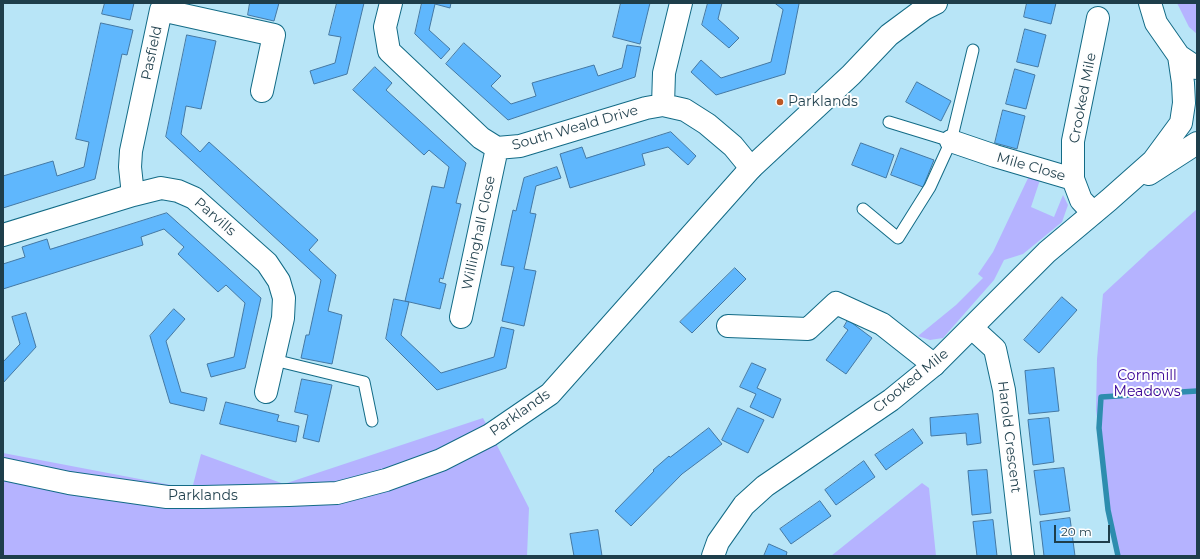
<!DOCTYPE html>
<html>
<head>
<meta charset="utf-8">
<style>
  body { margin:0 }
  #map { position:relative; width:1200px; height:559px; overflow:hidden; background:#b8e5f7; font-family:Montserrat,sans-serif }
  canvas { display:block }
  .frame { position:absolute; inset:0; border:4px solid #1e3e4b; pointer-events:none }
  .scale { position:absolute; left:1054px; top:525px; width:56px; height:18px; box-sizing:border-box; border:2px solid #1e3e4b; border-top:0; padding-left:5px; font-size:12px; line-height:14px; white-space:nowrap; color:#1e3e4b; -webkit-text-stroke:3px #fefefe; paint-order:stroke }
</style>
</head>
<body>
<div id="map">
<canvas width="1200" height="559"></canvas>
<div class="frame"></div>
<div class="scale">20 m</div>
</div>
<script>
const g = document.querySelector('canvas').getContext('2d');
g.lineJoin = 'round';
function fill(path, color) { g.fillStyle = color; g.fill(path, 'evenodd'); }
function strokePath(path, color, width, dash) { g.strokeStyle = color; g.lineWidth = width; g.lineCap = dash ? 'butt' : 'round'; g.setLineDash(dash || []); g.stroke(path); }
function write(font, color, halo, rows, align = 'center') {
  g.font = font + ' Montserrat,sans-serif'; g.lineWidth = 4; g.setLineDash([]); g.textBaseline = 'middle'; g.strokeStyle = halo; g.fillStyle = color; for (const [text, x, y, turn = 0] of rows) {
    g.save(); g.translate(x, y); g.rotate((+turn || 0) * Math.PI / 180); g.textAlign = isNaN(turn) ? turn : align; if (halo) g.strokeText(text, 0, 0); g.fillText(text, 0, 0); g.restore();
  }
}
fill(new Path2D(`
  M1177,3H1197V34L1189,27Z
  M1029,176L1040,180L1031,207L1054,217L1063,195L1068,205L1062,222L1023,254L1004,260L994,280L943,338L930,340L918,336L956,305L983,278L978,274L993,252Z
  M1197,209V556H1120L1107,495L1096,410L1097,359L1103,294L1143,257L1149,251L1152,249Z
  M483,418L529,508L527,556H3V453L192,489L201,454L284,484Z
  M922,483L929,488L936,556H831Z`), '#b5b3ff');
strokePath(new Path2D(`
  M1118,556L1108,510L1099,428L1101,397L1197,391`), '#2d8dae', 5.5);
const building = new Path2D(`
  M105,3H134L130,20L102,14Z
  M250,3H279L274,21L248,15Z
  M337,3H364L347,74L314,84L310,71L335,63L341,37L329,35Z
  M422,3H451L450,8L435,4L429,30L450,49L441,59L415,34Z
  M621,3H650L640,44L613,37Z
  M708,3H722L718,19L739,38L729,48L702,25Z
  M775,3H798L799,4L785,74L716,95L691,72L701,60L721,78L771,62L783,10Z
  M1027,3H1056L1051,24L1024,17Z
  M101,23L133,30L127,55L122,54L95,179L3,208V176L53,161L57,176L84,167L89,142L76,139Z
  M1025,29L1046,35L1038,67L1017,62Z
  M187,35L216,41L201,109L186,106L181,134L200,152L209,142L318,240L309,250L336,275L328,311L342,315L332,364L301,358L306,335H309L321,280L166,137Z
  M464,43L501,76L491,86L511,104L536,96L532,83L594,65L598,76L622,68L627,45L641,47L635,77L508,120L446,64Z
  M375,67L392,83L386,90L466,163L456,203L461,204L443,279L440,278L439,282L446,284L440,309L405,301L432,186L444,188L449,167L429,150L424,155L353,90Z
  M1015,69L1035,75L1026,109L1006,104Z
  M917,82L951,101L941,121L906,102Z
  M1003,110L1025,116L1017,149L995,143Z
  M671,132L696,156L688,165L668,147L642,154L645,165L570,188L560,154L582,147L586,158Z
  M861,143L894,155L886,178L852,165Z
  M901,148L934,160L923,187L891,175Z
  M557,167L561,178L536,186L530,213L536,214L524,269L536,271L524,326L502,321L514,267L501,265L513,210L516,211L524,178Z
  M167,213L261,298L245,368L211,377L207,364L234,357L245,303L226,285L218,292L178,254L184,247L164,229L141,237L143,245L3,289V264L25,257L22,247L47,239L50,249Z
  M735,268L746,279L692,333L680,322Z
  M1062,297L1077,310L1039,353L1024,340Z
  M394,299L409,302L401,335L441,373L494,357L501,327L514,330L506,368L437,390L386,339Z
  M174,309L185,319L166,341L181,392L207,398L204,411L170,403L150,336Z
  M26,313L36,347L3,383V362L20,344L12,317Z
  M848,320L872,338L846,374L826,360L848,330L844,327Z
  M752,363L766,369L757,388L781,399L773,418L750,407L756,394L740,387Z
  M1054,368L1059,411L1029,414L1025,371Z
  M302,379L332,385L319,442L303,438L308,415L295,412Z
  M226,402L279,415L277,421L299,426L296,442L220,424Z
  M738,408L764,420L748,453L722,440Z
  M978,414L981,443L967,445L966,433L931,436L930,418Z
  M1049,418L1054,462L1033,465L1028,420Z
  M709,428L722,444L682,474L631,526L615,511L654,471L653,470L669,456L670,457Z
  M913,429L923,443L886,470L875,455Z
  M864,461L875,477L836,505L825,490Z
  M1064,468L1070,511L1040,515L1034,471Z
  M987,470L991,513L972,515L968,471Z
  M820,501L831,516L791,544L780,529Z
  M1070,518L1075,556H1044L1040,522Z
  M993,520L997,556H977L973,522Z
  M598,530L602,556H574L570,534Z
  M769,544L787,552L786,556H764Z`);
fill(building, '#5fb7fd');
strokePath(building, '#4478a3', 1);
const lane = new Path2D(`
  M889,122L951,141
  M863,209L898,238L930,187L951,141L973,50
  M274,360L364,382L372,421`);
const street = new Path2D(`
  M391,3L385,27L389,51L481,138L497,148L520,146L646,108L663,105L685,110L707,124L733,146L751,168
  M663,105L664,73L681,3
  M951,141L995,156L1073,179L1081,200L1093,213
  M1073,179V141L1098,18
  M133,195L130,167L131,151L161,10L274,35L262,91
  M3,235L133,195L161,188L178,191L194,198L267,263L279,281L284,298L283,318L266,392
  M461,317L497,148
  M728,326L808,329L836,303L882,324L934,365
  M972,328L995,349L1004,390L1023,556`);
const secondary = new Path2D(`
  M1150,3L1156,23L1179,56L1197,68
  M1149,174L1197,143
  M3,469L69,483L167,497H203L289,495L337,493L386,480L441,460L490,435L550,394L751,168L851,75L889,35L924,9L936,3
  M713,556L718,542L744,505L765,486L891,400L934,365L1047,252L1109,200L1153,161L1181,123L1184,103L1183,83L1179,56`);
strokePath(lane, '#136b86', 13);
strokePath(street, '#136b86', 24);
strokePath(secondary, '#136b86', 24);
strokePath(lane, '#fff', 11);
strokePath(street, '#fff', 22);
strokePath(secondary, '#fff', 22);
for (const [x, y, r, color] of [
  [780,102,4,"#bc5824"]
]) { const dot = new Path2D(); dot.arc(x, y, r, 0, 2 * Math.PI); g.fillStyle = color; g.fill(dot); strokePath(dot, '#fefefe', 1.5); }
write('14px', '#1e3e4b', '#fefefe', [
  ["Pasfield",152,53,-78],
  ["Crooked Mile",1083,98,-79],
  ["South Weald Drive",575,128,-16],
  ["Mile Close",1031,167,16],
  ["Parvills",215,217,41],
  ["Willinghall Close",479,233,-78],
  ["Crooked Mile",911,381,-39],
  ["Parklands",520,413,-35],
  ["Harold Crescent",1009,437,83],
  ["Parklands",203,496]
]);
write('14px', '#1e3e4b', '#fefefe', [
  ["Parklands",788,102]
], 'left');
write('14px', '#370094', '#fefefe', [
  ["Cornmill",1147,376],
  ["Meadows",1147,392]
]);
</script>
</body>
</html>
